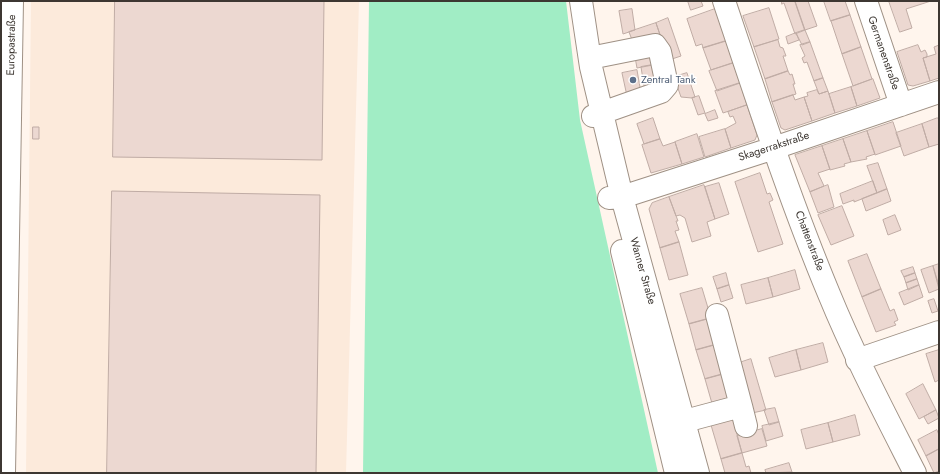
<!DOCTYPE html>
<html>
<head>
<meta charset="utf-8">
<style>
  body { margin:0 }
  #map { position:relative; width:940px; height:474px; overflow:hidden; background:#fff5ed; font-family:Jost,sans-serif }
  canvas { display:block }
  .frame { position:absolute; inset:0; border:2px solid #3d3732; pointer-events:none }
</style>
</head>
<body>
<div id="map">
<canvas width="940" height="474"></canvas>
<div class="frame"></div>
</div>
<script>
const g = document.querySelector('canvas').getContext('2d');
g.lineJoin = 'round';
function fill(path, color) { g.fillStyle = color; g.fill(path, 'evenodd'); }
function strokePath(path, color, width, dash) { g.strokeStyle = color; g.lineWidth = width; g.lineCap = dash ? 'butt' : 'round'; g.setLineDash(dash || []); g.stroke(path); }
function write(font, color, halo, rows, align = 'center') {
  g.font = font + ' Jost,sans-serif'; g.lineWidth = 3; g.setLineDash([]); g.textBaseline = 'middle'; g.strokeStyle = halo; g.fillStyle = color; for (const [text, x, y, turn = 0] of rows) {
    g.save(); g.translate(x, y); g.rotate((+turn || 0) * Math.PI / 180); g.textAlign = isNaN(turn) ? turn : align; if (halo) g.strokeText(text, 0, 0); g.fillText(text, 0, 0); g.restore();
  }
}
fill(new Path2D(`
  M31,1H359L346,473H26Z`), '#fceadb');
fill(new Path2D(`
  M369,1H566L580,120L658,473H363Z`), '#a1edc5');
const building = new Path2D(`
  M115,1H324L322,160L113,157Z
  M688,1H701L703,6L691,10Z
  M782,1H795L805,30L795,34L784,3L782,4Z
  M795,1H808L817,26L805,30Z
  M824,1H845L850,15L831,21Z
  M889,1H931L906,9L912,28L900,32Z
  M769,8L779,39L754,47L743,16Z
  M632,9L635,30L623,34L619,11Z
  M715,9L726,41L703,48L702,44L696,46L687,19Z
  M850,15L861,47L842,54L831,21Z
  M668,18L681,56L669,60L656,23Z
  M656,23L660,35L634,45L629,32Z
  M805,30L810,42L802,45L796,33Z
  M796,33L799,40L788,44L786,37Z
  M778,40L780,47L783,48L786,56H783L788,71L765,79L754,47Z
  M726,41L733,63L711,70L703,48Z
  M810,42L823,78L814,81L807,62L804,63L802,58L805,56L800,45Z
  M939,43V78L930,81L923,58L936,54L934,47L939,45Z
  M918,45L921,52L925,50L927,54V57L923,58L930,81L913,86L908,85L897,52Z
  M861,47L872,79L853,86L842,54Z
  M655,53L658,64L637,68L635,57Z
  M733,63L740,83L717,91L709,71Z
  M658,64L662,83L644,86L641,67Z
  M637,70L641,93L627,96L622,73Z
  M788,71L790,75L792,74L795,84H793L796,94L772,102L765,79Z
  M687,73L695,97L692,98L681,97L674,77Z
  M823,78L828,91L819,94L814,81Z
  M873,79L880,98L857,106L851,87Z
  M740,83L747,105L723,113L715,91Z
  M851,87L857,106L835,113L829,94Z
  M817,90L819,94L828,91L835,113L812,121L804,97L808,96L807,93Z
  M793,95L795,100L804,97L812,121L785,130L781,128L772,102Z
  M699,96L705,113L698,115L692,98Z
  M747,105L757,135L755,140L731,148L725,129L736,123L733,116L730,117L728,112Z
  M715,110L718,118L708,121L705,114Z
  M653,118L660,139L644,144L637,124Z
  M937,118H939V144L929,147L922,124Z
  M893,122L901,146L875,155L867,131Z
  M922,124L929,147L904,156L896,133Z
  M33,127H39V139H33Z
  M725,129L731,148L705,157L699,137Z
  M867,131L875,154L866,157L867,159L851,162L843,139Z
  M697,134L704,157L682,164L675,142Z
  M660,139L663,146L675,142L682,164L651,173L642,145Z
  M843,139L851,162L844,164L845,166L830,170L822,146Z
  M822,146L830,169L818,173L824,186L810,192L795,155Z
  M878,163L887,189L877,193L867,166Z
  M760,173L767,194L770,193L773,200L769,202L783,244L758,252L735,182Z
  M873,181L877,193L854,202V200L843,204L840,194Z
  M719,183L729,214L715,219L705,187Z
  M704,185L715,219L707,222L711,236L692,242L685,218L680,215L676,216L669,197Z
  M828,185L834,207L818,213L810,192Z
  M887,189L891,201L866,211L862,199Z
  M112,191L320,195L316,473H107Z
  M669,197L678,221H676L679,230L675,231L679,242L660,248L649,209L652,203Z
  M842,206L854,236L831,245L818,215Z
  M895,215L901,230L888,235L883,220Z
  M679,242L688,275L669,280L660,248Z
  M867,254L881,289L862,297L848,261Z
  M939,264V286L933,266Z
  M933,266L939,289L929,293L921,270Z
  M913,267L915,273L904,277L901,271Z
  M795,270L800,289L773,297L768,278Z
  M726,273L729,285L717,289L713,277Z
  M915,273L917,279L906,283L904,277Z
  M768,278L773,297L746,304L741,285Z
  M917,279L919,285L908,290L906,283Z
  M729,285L733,298L721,302L717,289Z
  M919,285L923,297L904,305L899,293Z
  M702,288L711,318L689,324L680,294Z
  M881,289L890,311L894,309L898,320L894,322L896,325L876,332L862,297Z
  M934,299L938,311L932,313L928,301Z
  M711,318L718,344L696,350L689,324Z
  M823,343L828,362L801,370L796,350Z
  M718,344L727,373L705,379L696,350Z
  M796,350L801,370L775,377L769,358Z
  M939,350V380L935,382L926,354Z
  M751,359L766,410L752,413L739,363Z
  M727,373L735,401L713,407L705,379Z
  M923,384L936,410L919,419L906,394Z
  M775,408L779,422L769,425L764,410Z
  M936,410L939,418L928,424L924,417Z
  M855,415L860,435L833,442L828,423Z
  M733,419L742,453L721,459L711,425Z
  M779,422L783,436L766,441L762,426Z
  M828,423L833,442L806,449L801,430Z
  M762,429L767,446L742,453L737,436Z
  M937,430L939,435V449L926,456L918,440Z
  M939,449V471L934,473L926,456Z
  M742,453L746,467L749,466L751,473H725L721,459Z
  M789,463L792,472L766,473L765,470Z`);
fill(building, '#ecd8d1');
strokePath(building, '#c0aca5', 1);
const minor = new Path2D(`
  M581,1L591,67L622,197L698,473
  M724,1C757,99 789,198 829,294C854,355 885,414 915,473
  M866,1L901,105
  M590,58L655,45L660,52L667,85L661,92L593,116
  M609,198L622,197L774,148L939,92
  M622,251L676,473
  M857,360L939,332
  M741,406L746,426
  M685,421L741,406L717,315
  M4,473L12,1`);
strokePath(minor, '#9f9185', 24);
strokePath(minor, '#fff', 22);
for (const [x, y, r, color] of [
  [633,80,4,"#5c6f8a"]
]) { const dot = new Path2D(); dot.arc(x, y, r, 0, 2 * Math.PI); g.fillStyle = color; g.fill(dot); strokePath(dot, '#fff', 1.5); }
write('11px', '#3d3732', '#fff', [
  ["Europastraße",12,45,-89],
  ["Germanenstraße",883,53,71],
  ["Skagerrakstraße",774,147,-18],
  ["Chattenstraße",809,241,69],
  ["Wanner Straße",642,271,74]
]);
write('11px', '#4e5e75', '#fff', [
  ["Zentral Tank",641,80]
], 'left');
</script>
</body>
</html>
